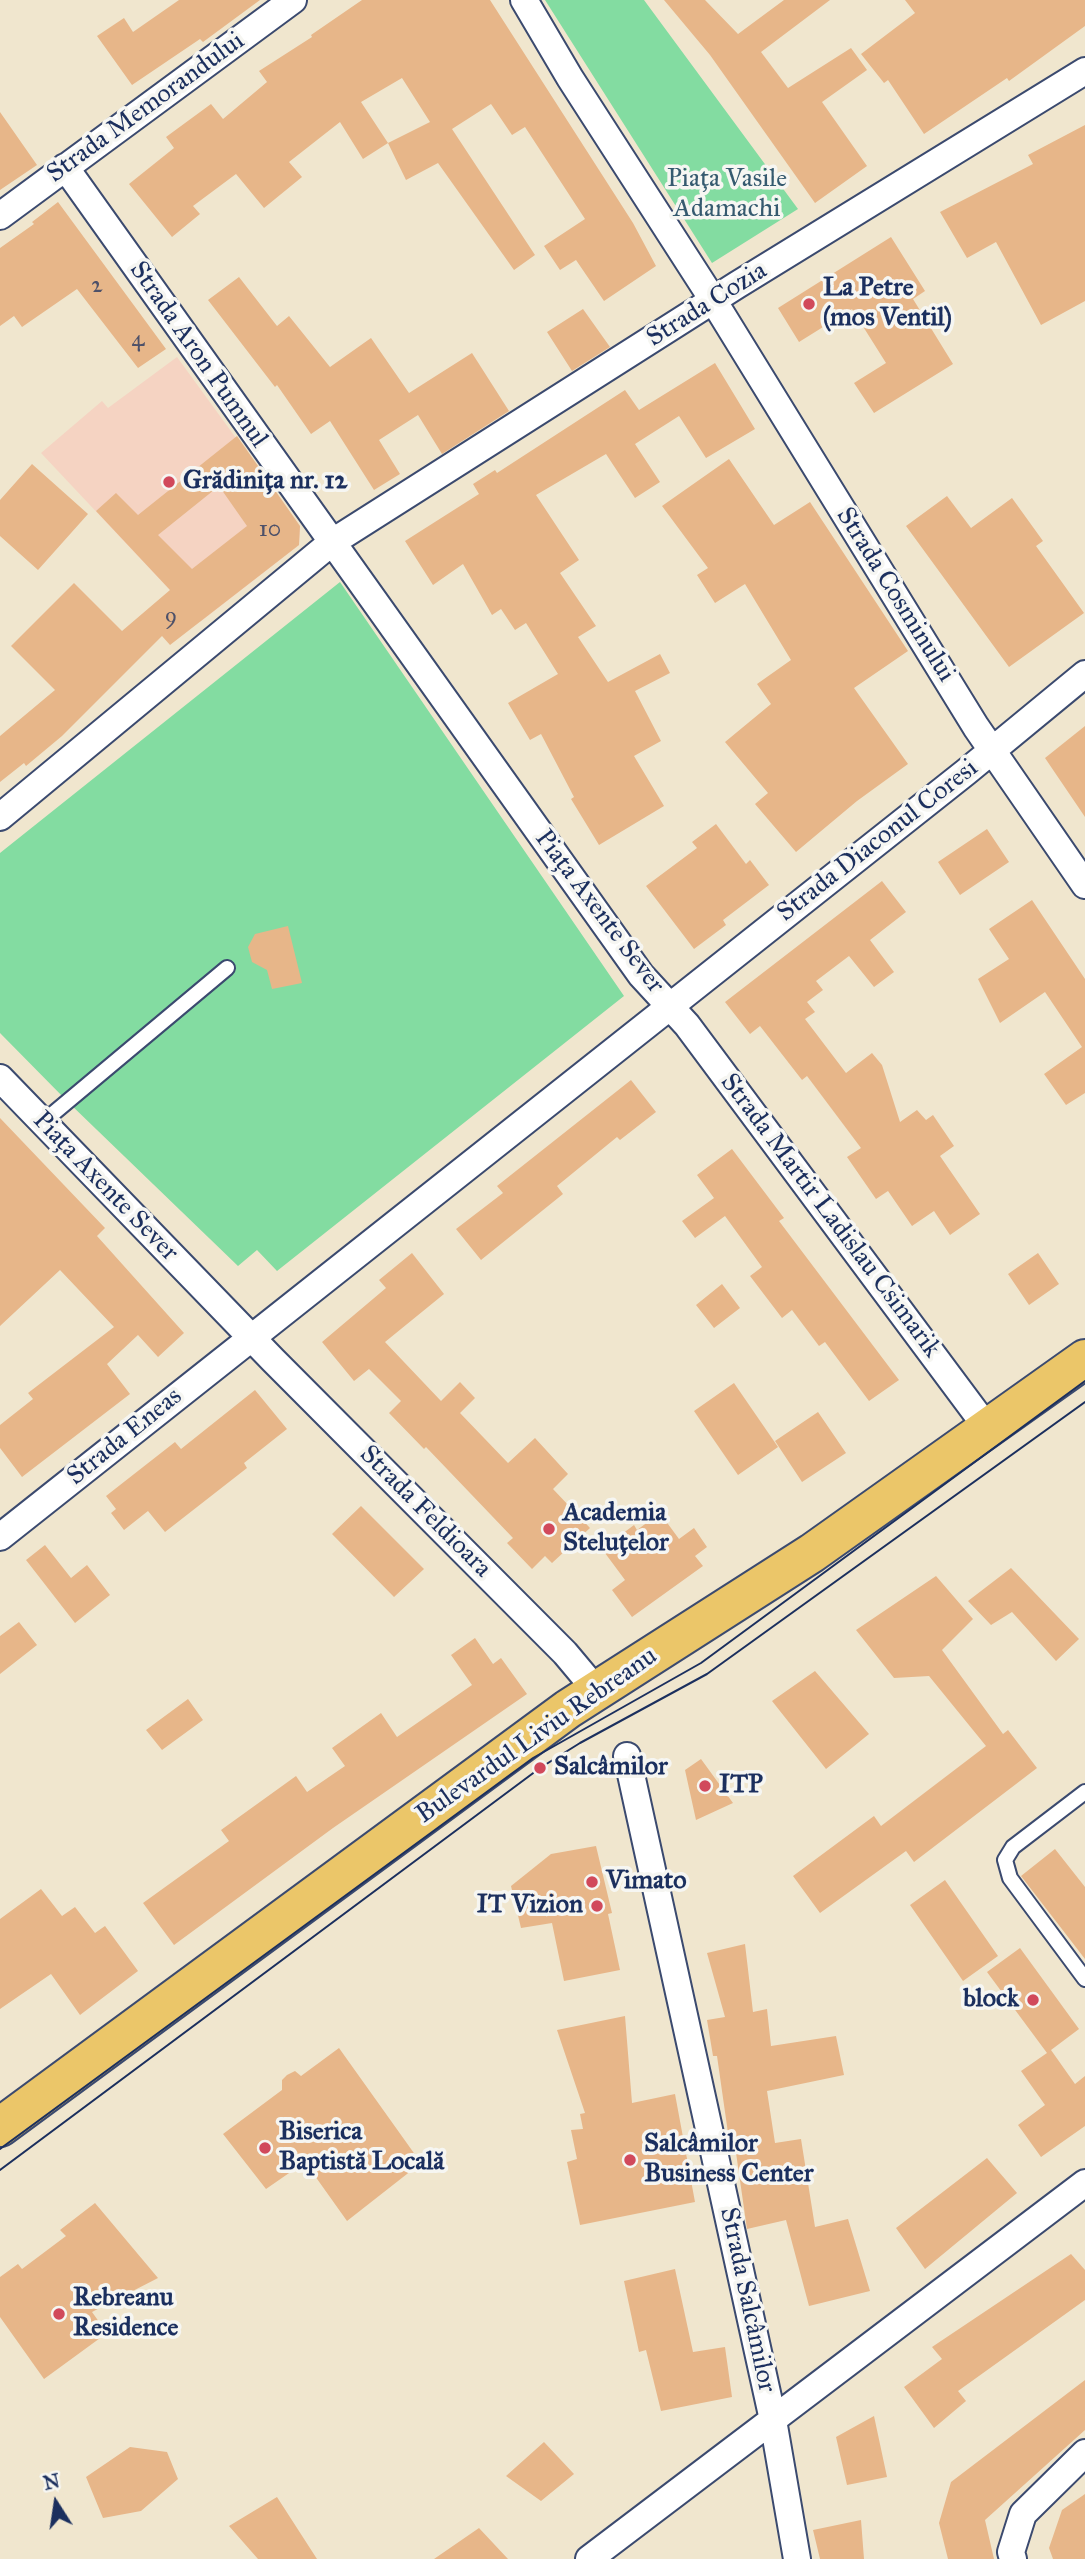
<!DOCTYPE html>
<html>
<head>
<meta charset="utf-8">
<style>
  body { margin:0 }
  #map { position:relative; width:1085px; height:2559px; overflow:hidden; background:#f0e6ce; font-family:"IM FELL Great Primer",serif }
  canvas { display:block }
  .north { position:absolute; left:21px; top:2468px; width:70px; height:70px; -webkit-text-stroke:5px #f6f6f2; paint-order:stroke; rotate:348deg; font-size:19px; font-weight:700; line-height:28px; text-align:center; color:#1b2f5e }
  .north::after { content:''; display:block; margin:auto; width:24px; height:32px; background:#1b2f5e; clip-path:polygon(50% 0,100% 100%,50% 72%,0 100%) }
</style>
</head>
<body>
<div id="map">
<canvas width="1085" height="2559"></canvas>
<div class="north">N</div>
</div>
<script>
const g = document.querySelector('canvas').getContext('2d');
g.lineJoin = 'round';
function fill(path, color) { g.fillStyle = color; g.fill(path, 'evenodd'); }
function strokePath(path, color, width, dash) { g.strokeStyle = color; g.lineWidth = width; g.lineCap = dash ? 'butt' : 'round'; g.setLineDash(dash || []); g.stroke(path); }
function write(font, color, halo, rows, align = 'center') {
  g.font = font + ' "IM FELL Great Primer",serif'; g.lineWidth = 7; g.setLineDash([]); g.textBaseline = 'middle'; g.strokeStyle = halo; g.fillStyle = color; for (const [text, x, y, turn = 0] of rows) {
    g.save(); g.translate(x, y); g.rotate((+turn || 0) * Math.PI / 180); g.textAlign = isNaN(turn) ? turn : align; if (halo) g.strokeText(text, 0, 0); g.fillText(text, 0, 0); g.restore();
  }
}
fill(new Path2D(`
  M177,357L300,526L299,545L200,622L41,453L102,401L108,408Z`), '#f5d3c2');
fill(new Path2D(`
  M545,0H644L798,209L712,263Z
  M340,582L624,996L277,1271L257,1250L238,1266L68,1102L0,1033V853Z`), '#83dca1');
fill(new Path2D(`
  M179,0H260L203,42L200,39L132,85L97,36L124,18L133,32Z
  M362,0H490L633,223L656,266L604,301L576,260L560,270L544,246L585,219L525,127L512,135L491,104L452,129L535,255L514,270L438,163L406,180L388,143L363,159L340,122L289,162L302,177L264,208L236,174L193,206L200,214L172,237L129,184L174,148L166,137L211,104L223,119L267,82L259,71L312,37L311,35ZM402,78L430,122L388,143L361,102Z
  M664,0H705L738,34L784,0H830L761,52L788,88L851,48L867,70L822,102L867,166L815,203L710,55Z
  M905,0H1085V26L1009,81L1007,78L924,134L888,80L884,83L861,54L915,13Z
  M0,112L37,165L0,190Z
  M1085,125V301L1041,325L996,242L967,258L940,212L1033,164L1028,155Z
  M58,202L166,349L138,368L77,289L22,327L14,316L0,326V248L34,224L32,222Z
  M891,237L925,291L913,299L953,364L874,413L854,383L886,363L852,309L799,342L778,308Z
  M239,277L277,326L289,316L330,367L371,338L409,393L472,353L509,411L442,454L418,415L379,440L400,474L374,490L330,421L311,434L277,385L275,387L208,300Z
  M583,309L610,347L572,371L547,332Z
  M715,363L755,429L706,458L679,416L635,444L660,482L635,498L606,454L536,495L579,560L560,573L596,626L578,637L608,682L660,654L670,673L635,691L661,741L634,756L664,806L599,845L571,799L574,797L541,734L530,740L508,703L558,674L526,623L515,630L501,609L492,615L463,564L433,585L405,541L479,494L473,484L495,470L497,473L625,390L639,410Z
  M237,436L300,526L299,545L170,645L162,636L62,736L26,766L24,763L0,782V736L55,690L11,646L74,583L122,631L170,590L96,511L116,493L138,515ZM219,486L247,526L192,569L158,535Z
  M729,459L774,525L810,502L908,651L854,688L908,764L857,801L796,852L755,804L768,793L725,742L771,704L757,684L791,660L745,584L715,603L697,575L708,568L662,506Z
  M32,464L88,514L38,570L0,536V500Z
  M947,496L971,528L1012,498L1043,541L1036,546L1084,613L1009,667L906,526Z
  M1085,726V817L1045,758Z
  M716,824L746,864L750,860L769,885L723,920L726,925L694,949L646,886L697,848L692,842Z
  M987,829L1009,862L960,895L938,862Z
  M882,881L906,912L870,940L894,972L874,987L849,956L816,981L823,990L807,1002L815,1012L805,1019L846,1073L872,1053L882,1065L900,1122L917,1110L926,1120L933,1115L954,1146L940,1156L980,1214L950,1235L934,1211L912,1226L888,1191L876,1199L847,1157L861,1148L807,1076L802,1080L760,1026L750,1034L725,1002Z
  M1032,900L1085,979V1093L1066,1105L1044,1074L1082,1047L1045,992L1000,1023L978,979L1009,959L989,929Z
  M288,926L302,983L272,989L267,970L252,962L248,947L255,934Z
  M631,1080L656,1112L620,1140L617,1137L557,1186L563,1194L481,1260L456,1229L503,1193L497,1186Z
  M0,1118L105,1228L97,1236L184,1333L158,1357L138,1335L107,1364L130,1394L22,1477L0,1448V1425L33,1399L28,1393L114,1327L60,1270L0,1326Z
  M732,1149L784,1218L779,1221L899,1380L869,1401L825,1342L819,1346L792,1310L782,1318L750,1276L762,1267L725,1216L695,1238L682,1221L714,1198L697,1175Z
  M412,1253L444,1294L385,1342L441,1401L460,1382L475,1398L460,1413L508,1463L535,1438L568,1474L553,1489L590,1528L552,1563L545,1556L532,1569L507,1543L513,1538L426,1447L424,1449L389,1413L401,1401L369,1369L354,1381L322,1342L386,1288L379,1280Z
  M1038,1253L1059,1284L1029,1305L1008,1274Z
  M722,1284L740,1308L714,1328L696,1305Z
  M734,1383L778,1447L738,1475L694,1411Z
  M255,1390L287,1429L244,1463L247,1468L165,1532L148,1511L124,1530L111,1513L116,1509L106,1496L175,1442L181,1449Z
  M818,1412L846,1453L802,1482L775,1441Z
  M361,1506L424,1569L394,1597L332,1534Z
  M660,1513L679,1539L694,1528L707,1547L695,1556L703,1566L632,1617L612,1590L625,1580L602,1549L634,1525L637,1530Z
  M45,1545L71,1578L87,1565L110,1595L75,1623L26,1560Z
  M1011,1568L1079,1639L1056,1661L1012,1612L991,1625L968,1601Z
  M936,1576L973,1619L942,1650L1003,1734L1008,1730L1037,1768L914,1862L906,1851L820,1913L793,1876L874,1816L881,1826L986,1746L929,1676L894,1678L856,1630Z
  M19,1622L37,1645L0,1674V1636Z
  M475,1638L493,1664L501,1658L527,1694L333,1828L174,1945L143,1903L229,1841L221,1830L296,1776L307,1792L345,1766L332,1748L381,1713L397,1737L472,1685L451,1655Z
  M815,1671L869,1734L826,1769L772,1701Z
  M188,1699L203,1720L162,1750L146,1730Z
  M701,1759L733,1803L696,1820L685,1770Z
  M596,1846L612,1913L608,1914L620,1970L564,1981L552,1923L521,1928L511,1886L551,1854Z
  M1055,1849L1085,1887V1959L1021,1876Z
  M945,1880L998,1956L963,1981L910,1905Z
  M41,1889L62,1916L75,1907L95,1933L105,1926L138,1971L80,2015L51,1974L0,2009V1919Z
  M745,1944L753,2012L767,2009L771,2046L836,2036L844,2075L767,2091L775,2143L801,2139L815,2227L848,2219L870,2291L809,2306L786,2220L747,2229L733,2132L728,2133L717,2056H713L707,2020L725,2017L707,1953Z
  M1020,1948L1079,2029L1051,2050L1075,2084L1085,2076V2126L1041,2157L1018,2125L1045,2105L1021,2071L1047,2053L987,1972Z
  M625,2016L632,2103L675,2094L695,2202L580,2225L567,2162L577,2159L571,2130L583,2129L580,2114L585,2113L557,2030Z
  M339,2048L421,2163L347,2221L305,2162L266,2189L223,2134L282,2090V2080L287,2075L295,2071L301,2076Z
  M987,2158L1017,2193L925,2269L896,2228Z
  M95,2203L158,2278L92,2312L107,2333L44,2379L0,2317V2277L18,2264L22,2269L66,2236L60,2230Z
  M1071,2254L1085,2270V2300L958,2391L966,2401L934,2428L904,2387L942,2359L932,2347Z
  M675,2269L693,2352L725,2347L732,2397L661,2411L646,2350L639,2352L624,2281Z
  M1085,2380V2430L985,2520L994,2559H948L939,2523L951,2482Z
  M874,2416L887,2477L847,2485L836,2437Z
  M544,2442L574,2474L541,2501L506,2476Z
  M130,2447L167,2452L178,2479L141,2511L103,2518L86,2477Z
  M1085,2494V2559H1053L1049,2548L1062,2510Z
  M277,2497L317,2559H258L229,2526Z
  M861,2520L864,2559H820L813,2530Z
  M479,2528L508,2559H434Z`), '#e7b689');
const lane = new Path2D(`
  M43,1122L227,968
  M1085,1792L1013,1847L1005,1860L1010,1878L1085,1979`);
const street = new Path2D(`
  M524,0L570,78L713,300L976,727L1085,885
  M65,167L641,975L687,1025L988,1429
  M0,216L293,0
  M0,817L331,543L737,285L1085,71
  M0,1078L273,1360L565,1653L596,1690
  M0,1537L966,772L1085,674
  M627,1756L773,2420L797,2559
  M589,2559L1085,2183
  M1013,2559L1011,2552L1023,2514L1085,2453`);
const primary = new Path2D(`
  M0,2127L568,1709L812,1553L1085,1359`);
strokePath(lane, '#3b4a6f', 18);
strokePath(street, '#3b4a6f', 30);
strokePath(primary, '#3b4a6f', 42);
strokePath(lane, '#fff', 14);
strokePath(street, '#fff', 26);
strokePath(primary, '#ebc669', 38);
strokePath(new Path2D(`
  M0,2149L533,1758L701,1663L1085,1381
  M0,2170L540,1768L580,1743L707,1674L1085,1402`), '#1b2f5e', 2);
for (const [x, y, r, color] of [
  [809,304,7,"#d1495b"],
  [169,482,7,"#d1495b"],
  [549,1529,7,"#d1495b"],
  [540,1768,7,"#d1495b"],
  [705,1786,7,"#d1495b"],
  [592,1882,7,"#d1495b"],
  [597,1906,7,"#d1495b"],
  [1033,2000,7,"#d1495b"],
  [265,2148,7,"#d1495b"],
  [630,2160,7,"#d1495b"],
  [59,2314,7,"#d1495b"]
]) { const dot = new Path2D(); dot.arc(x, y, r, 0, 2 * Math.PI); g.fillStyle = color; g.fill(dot); strokePath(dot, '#f6f6f2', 2.5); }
write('23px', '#4e5169', null, [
  ["2",97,286],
  ["4",138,340],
  ["10",270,530],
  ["9",171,617]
]);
write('26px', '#1b2f5e', '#f6f6f2', [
  ["Strada Memorandului",146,108,-36],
  ["Strada Cozia",707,305,-32],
  ["Strada Aron Pumnul",198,355,55],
  ["Strada Cosminului",895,595,58],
  ["Strada Diaconul Coresi",878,841,-38],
  ["Piața Axente Sever",599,912,53],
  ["Piața Axente Sever",105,1187,46],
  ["Strada Martir Ladislau Csimarik",830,1216,53],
  ["Strada Eneas",125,1437,-39],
  ["Strada Feldioara",425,1512,45],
  ["Bulevardul Liviu Rebreanu",537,1736,-35],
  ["Strada Salcâmilor",747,2300,78]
]);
write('26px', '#355a6f', '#f6f6f2', [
  ["Piața Vasile",727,180],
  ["Adamachi",727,210]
]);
write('bold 26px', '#1b2f5e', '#f6f6f2', [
  ["La Petre",823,289],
  ["(mos Ventil)",823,319],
  ["Grădinița nr. 12",183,482],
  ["Academia",563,1514],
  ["Steluțelor",563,1544],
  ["Salcâmilor",554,1768],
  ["ITP",719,1786],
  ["Vimato",606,1882],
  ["IT Vizion",583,1906,"right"],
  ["block",1019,2000,"right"],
  ["Biserica",279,2133],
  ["Baptistă Locală",279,2163],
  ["Salcâmilor",644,2145],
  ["Business Center",644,2175],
  ["Rebreanu",73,2299],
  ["Residence",73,2329]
], 'left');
</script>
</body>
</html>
